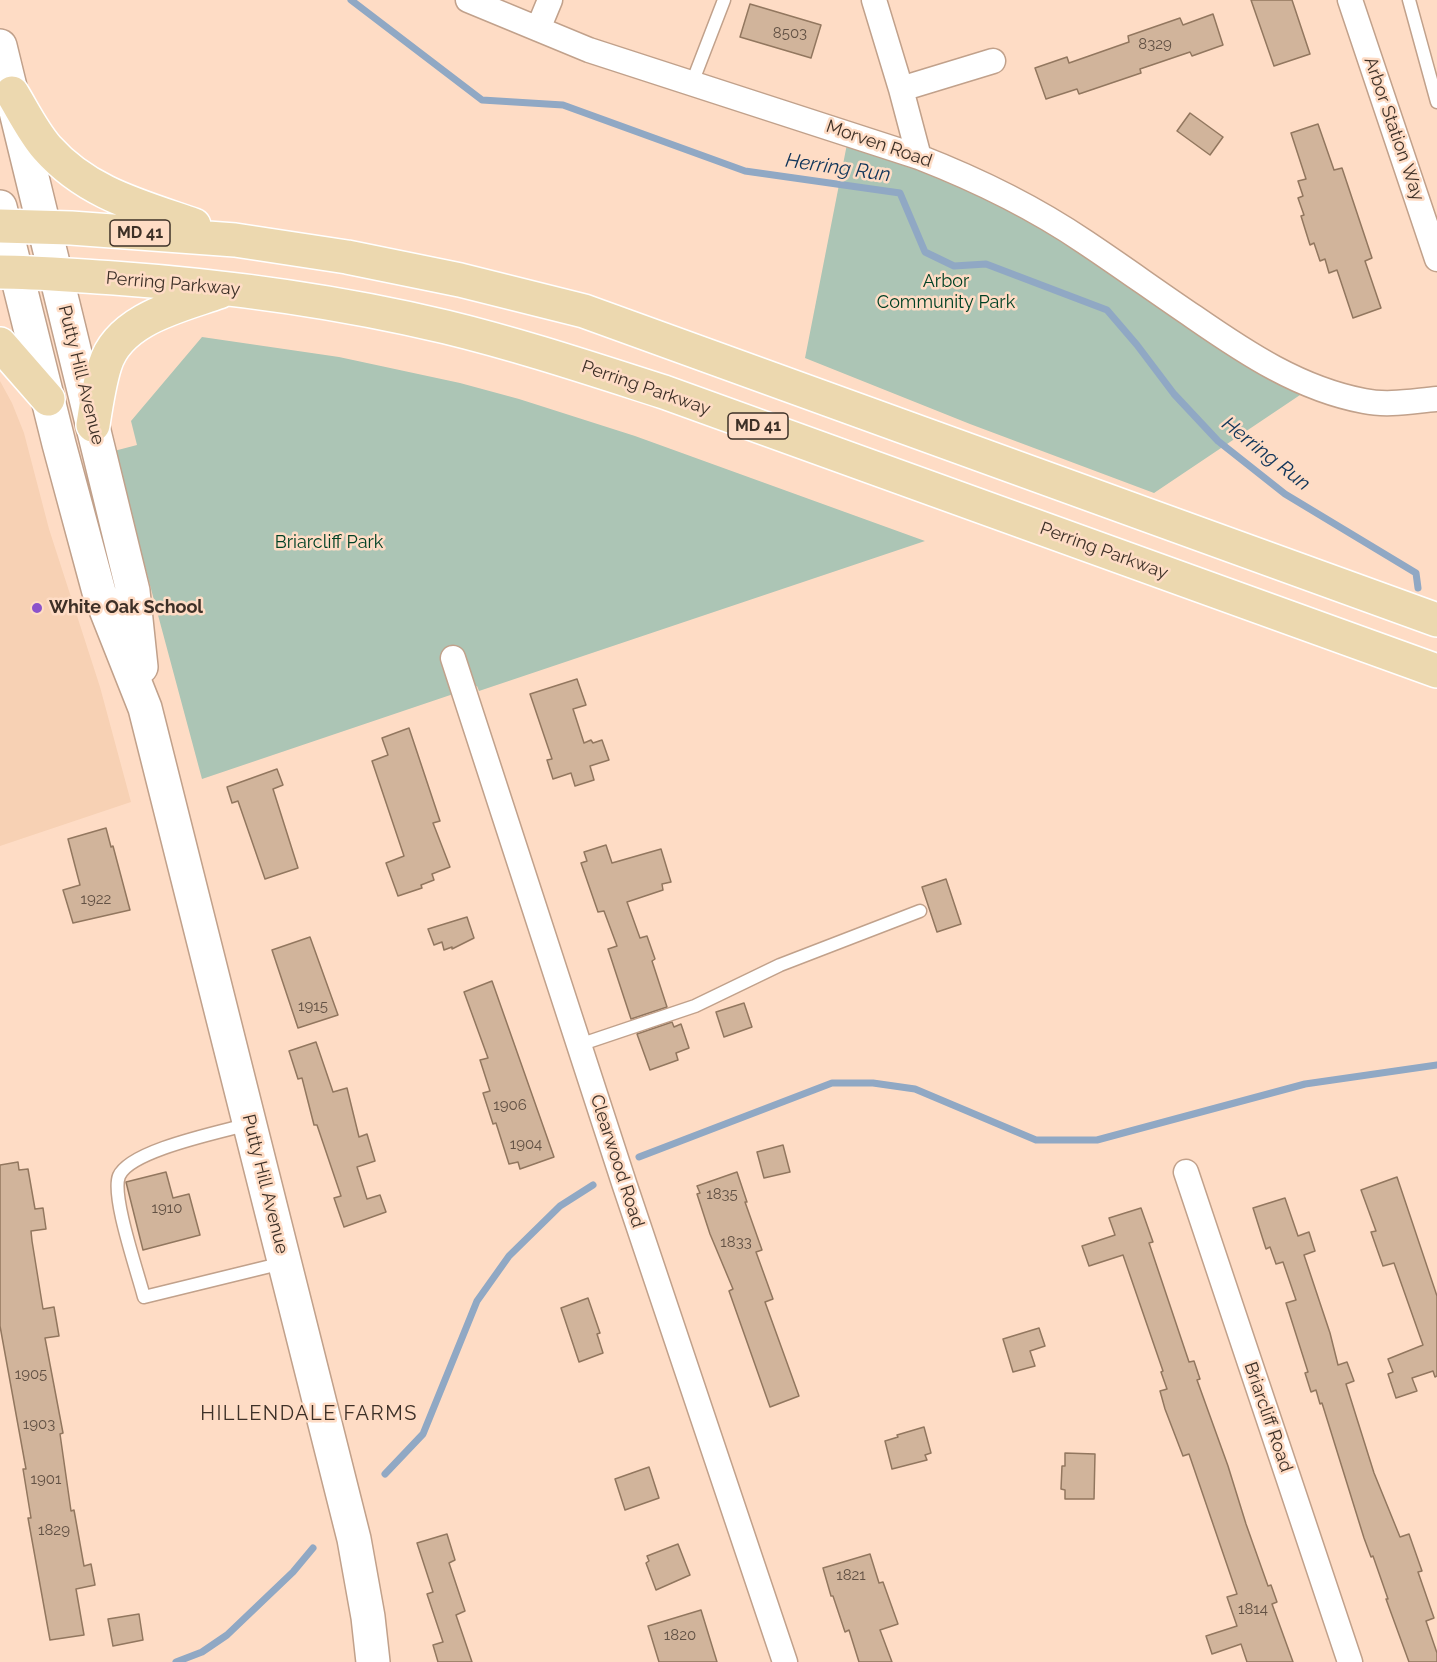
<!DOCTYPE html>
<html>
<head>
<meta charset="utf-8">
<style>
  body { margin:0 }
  canvas { display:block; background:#fedcc5 }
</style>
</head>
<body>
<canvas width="1437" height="1662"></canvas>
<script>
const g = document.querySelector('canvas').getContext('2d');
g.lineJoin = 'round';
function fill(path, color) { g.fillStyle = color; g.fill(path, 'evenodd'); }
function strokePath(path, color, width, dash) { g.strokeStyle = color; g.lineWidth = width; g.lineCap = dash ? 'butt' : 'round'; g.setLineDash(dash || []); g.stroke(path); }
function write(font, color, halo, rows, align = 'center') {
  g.font = font + ' Raleway,sans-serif'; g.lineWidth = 5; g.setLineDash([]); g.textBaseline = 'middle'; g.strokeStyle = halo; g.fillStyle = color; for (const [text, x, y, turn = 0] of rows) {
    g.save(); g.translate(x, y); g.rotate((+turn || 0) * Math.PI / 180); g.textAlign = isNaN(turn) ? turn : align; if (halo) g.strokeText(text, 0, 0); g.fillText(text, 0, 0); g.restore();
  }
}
fill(new Path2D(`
  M0,381L12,403L24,433L49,529L100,687L131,802L0,846Z`), '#f7d1b4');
fill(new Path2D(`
  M847,144L992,187L1303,393L1154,493L970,424L805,358Z
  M202,337L339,357L460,383L519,399L635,436L925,541L479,691L477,686L202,779L114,451L137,445L131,421Z`), '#acc5b5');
strokePath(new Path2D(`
  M351,0L482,100L563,105L745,171L900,193L925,252L954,266L986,264L1107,310L1137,345L1174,394L1218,441L1285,494L1416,573L1418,588
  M639,1157L832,1083H873L915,1089L1036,1140H1097L1305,1084L1437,1065
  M385,1474L423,1434L477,1301L509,1256L560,1206L593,1185
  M176,1662L202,1652L227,1635L293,1572L313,1548`), '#90a8c4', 7);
const building = new Path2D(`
  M1251,0H1292L1310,54L1274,66Z
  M750,4L821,25L811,58L740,37Z
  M1213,14L1223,45L1192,56L1190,52L1140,69L1141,73L1079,94L1077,89L1046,99L1035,68L1067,57L1069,63L1129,42L1128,36L1180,18L1183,25Z
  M1190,113L1223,137L1210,155L1177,131Z
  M1318,124L1334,170L1342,168L1372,258L1365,261L1381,308L1353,318L1337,270L1329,273L1325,259L1320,261L1314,243L1310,245L1301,216L1304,215L1298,198L1303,196L1298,181L1306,179L1291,133Z
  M577,679L586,705L573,709L584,743L591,740L593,743L602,740L609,760L590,766L594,780L575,786L571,773L553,779L547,760L552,759L530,694Z
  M409,728L440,821L433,823L450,867L432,874L434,880L421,885L422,888L398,896L386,863L404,856L372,761L388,755L382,738Z
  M277,769L283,785L273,789L298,868L265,879L238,801L232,803L227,787Z
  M106,828L111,847L113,846L130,910L73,923L63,890L80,885L68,839Z
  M606,845L612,863L661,849L671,882L662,884L663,890L627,902L640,938L647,936L655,959L652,961L667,1007L631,1019L608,949L617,946L604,911L598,912L581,863L587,861L584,852Z
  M946,879L961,924L937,932L922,887Z
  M467,917L474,938L452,949V947L444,950L442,942L434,945L428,929Z
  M310,937L338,1015L298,1028L272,950Z
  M492,981L554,1157L520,1169L518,1162L509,1164L496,1123L493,1124L483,1093L490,1091L480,1060L488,1058L464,992Z
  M744,1003L752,1027L724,1037L716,1012Z
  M672,1022L674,1027L681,1024L689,1048L676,1053L678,1060L650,1070L637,1034Z
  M316,1042L333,1092L347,1088L359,1137L367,1134L375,1161L357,1167L367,1199L380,1195L386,1212L344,1227L334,1198L341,1196L317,1125H314L302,1078L298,1079L289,1051Z
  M783,1145L790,1172L764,1178L757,1152Z
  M18,1162L19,1170L28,1169L35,1209L43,1208L46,1229L31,1231L32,1241L43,1309L54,1307L59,1336L45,1338L63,1433L60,1434L71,1511L74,1510L84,1566L91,1564L95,1585L76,1589L84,1635L50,1640L28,1518H31L23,1469H26L0,1326V1165Z
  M166,1172L173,1198L189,1194L200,1235L143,1250L126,1182Z
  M737,1172L747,1202H745L762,1250L756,1252L773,1299L765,1302L799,1396L770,1407L729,1291L733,1289L710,1234L697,1194L700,1193L697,1186Z
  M1397,1177L1437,1296V1376L1435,1377L1433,1371L1412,1378L1417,1391L1396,1398L1388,1374L1393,1372L1388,1359L1423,1345L1394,1263L1383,1266L1371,1232L1376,1231L1361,1190Z
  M1285,1198L1298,1236L1309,1232L1315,1251L1304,1255L1330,1333L1338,1365L1347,1362L1354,1381L1346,1384L1374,1473L1400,1537L1409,1534L1422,1571L1418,1572L1434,1618L1426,1621L1437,1653V1662H1409L1386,1599H1388L1373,1556L1371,1557L1364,1538L1322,1403L1320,1404L1316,1390L1311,1392L1305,1373L1308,1372L1286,1303L1296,1300L1283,1262L1276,1264L1270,1247L1266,1249L1253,1208Z
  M1141,1208L1153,1242L1149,1243L1189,1362L1194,1361L1200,1379L1197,1380L1228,1466L1246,1524L1268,1586L1271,1585L1277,1602L1272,1604L1293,1662H1247L1241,1644L1212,1654L1206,1636L1237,1626L1227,1597L1237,1594L1189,1454L1183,1456L1165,1409L1160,1391L1167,1389L1161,1372L1163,1371L1123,1255L1089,1266L1082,1246L1115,1235L1109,1218Z
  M588,1298L600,1333L597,1334L603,1353L579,1362L561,1308Z
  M1039,1328L1045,1346L1030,1351L1035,1366L1013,1372L1003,1339Z
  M924,1427L931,1453L925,1455L927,1460L892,1469L885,1441L898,1437L897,1435Z
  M1065,1453L1095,1454L1094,1499H1065V1490L1061,1489L1062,1466H1065Z
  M649,1467L659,1498L625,1510L615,1479Z
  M447,1534L455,1560L449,1563L465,1611L456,1615L472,1662H438L433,1645L443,1642L427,1594L433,1592L417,1543Z
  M678,1544L690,1575L656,1590L646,1563L649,1561L647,1556Z
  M870,1554L879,1583L883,1582L898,1624L880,1630L892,1662H859L849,1630L845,1632L833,1596H831L823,1568Z
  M701,1610L717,1662H659L648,1626Z
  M139,1614L143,1640L113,1646L108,1619Z`);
fill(building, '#d1b49b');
strokePath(building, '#92775f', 1.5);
const lane = new Path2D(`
  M1409,0L1437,102
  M692,83L724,0
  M579,1045L695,1006L780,965L920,911
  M249,1124C221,1132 130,1150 119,1176C111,1196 138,1273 144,1297L283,1263`);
const street = new Path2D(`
  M468,0L589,50L919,157C978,180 1032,206 1085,242C1121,266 1157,292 1194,317C1246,353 1300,389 1364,401C1388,406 1413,401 1437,399
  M874,0L901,89L919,157
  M1350,0L1437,259
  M538,29L550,0
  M901,89L993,61
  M453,658L624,1183L785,1662
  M1186,1172L1350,1662`);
const secondary = new Path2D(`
  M0,46L133,591L141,667
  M0,207L59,444L99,592L145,708L354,1539L368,1617L373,1662`);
const primary = new Path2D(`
  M12,93C23,111 33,132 47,148C87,193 139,206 194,225
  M0,226L71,228L235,240L347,257L460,280L584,311L1437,620
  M0,272C38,272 76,276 114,278C226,286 337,301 446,327C520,345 592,369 664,392L1437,671
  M0,344L48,399
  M93,425C96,405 99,384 105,365C119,319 179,306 219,292`);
strokePath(lane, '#c1a18b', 15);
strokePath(street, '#c1a18b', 27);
strokePath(secondary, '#c1a18b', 36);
strokePath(primary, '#fff', 36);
strokePath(lane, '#fff', 12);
strokePath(street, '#fff', 24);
strokePath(secondary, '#fff', 33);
strokePath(primary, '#ecd8af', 33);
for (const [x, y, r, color] of [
  [37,608,6,"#8b53cb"]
]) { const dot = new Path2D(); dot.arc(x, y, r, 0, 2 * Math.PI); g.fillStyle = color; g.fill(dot); strokePath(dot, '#fedcc5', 2); }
write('15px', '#625144', null, [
  ["8503",790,33],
  ["8329",1155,44],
  ["1922",96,899],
  ["1915",313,1006],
  ["1906",510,1105],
  ["1904",526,1144],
  ["1835",722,1194],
  ["1910",167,1208],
  ["1833",736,1242],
  ["1905",31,1374],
  ["1903",39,1424],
  ["1901",46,1479],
  ["1829",54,1530],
  ["1821",851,1575],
  ["1814",1253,1609],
  ["1820",680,1635]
]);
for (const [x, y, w] of [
  [140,233,60],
  [758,426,60]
]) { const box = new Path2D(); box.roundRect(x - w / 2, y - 13, w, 26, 4.5); g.fillStyle = '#fedcc5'; g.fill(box); strokePath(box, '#3d3027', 1.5); }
write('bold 16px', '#3d3027', null, [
  ["MD 41",140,233],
  ["MD 41",758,426]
]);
write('18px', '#3d3027', '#fedcc5', [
  ["Arbor Station Way",1394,129,71],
  ["Morven Road",879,144,19],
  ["Perring Parkway",173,284,5],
  ["Putty Hill Avenue",81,375,76],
  ["Perring Parkway",646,388,19],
  ["Perring Parkway",1104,551,20],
  ["Clearwood Road",617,1161,72],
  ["Putty Hill Avenue",265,1184,76],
  ["Briarcliff Road",1268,1417,71]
]);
write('18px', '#004125', '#fedcc5', [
  ["Arbor",946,282],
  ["Community Park",946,303],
  ["Briarcliff Park",329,543]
]);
write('bold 18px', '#3d3027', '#fedcc5', [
  ["White Oak School",49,608]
], 'left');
write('italic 20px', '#0f3459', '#fedcc5', [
  ["Herring Run",838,168,8],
  ["Herring Run",1266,454,38]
]);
g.letterSpacing = '1.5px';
write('20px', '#3d3027', '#fedcc5', [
  ["HILLENDALE FARMS",309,1414]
]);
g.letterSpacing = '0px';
</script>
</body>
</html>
